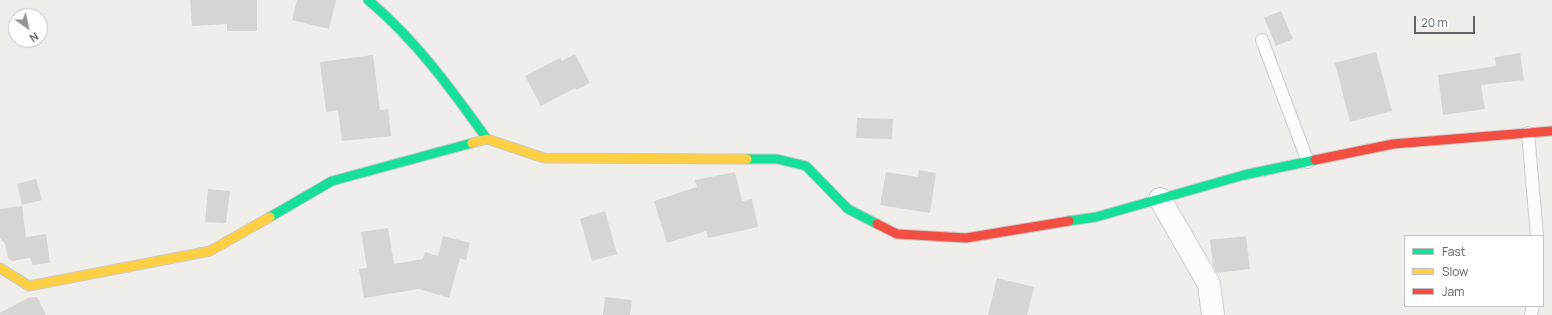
<!DOCTYPE html>
<html>
<head>
<meta charset="utf-8">
<style>
  body { margin:0 }
  #map { position:relative; width:1552px; height:315px; overflow:hidden; background:#efeeea; font-family:Manrope,sans-serif }
  canvas { display:block }
  .legend { position:absolute; left:1404px; top:235px; width:140px; height:72px; box-sizing:border-box; background:#fff; border:1px solid #bfc1c3; margin:0; padding:5px 7px; list-style:none; font-size:12px; color:#5f6368 }
  .legend li { display:flex; align-items:center; gap:8px; height:20px }
  .legend b { width:20px; border:1px solid #bfc1c3 }
  .north { position:absolute; left:8px; top:8px; width:40px; height:40px; box-sizing:border-box; background:#fff; border:1px solid #bfc1c3; border-radius:50%; rotate:147deg; font-size:11px; font-weight:700; line-height:16px; text-align:center; color:#5f6368 }
  .north::after { content:''; display:block; margin:auto; width:14px; height:18px; background:#919496; clip-path:polygon(50% 0,100% 100%,50% 72%,0 100%) }
  .scale { position:absolute; left:1414px; top:16px; width:61px; height:18px; box-sizing:border-box; border:2px solid #5f6368; border-top:0; padding-left:5px; font-size:12px; line-height:14px; white-space:nowrap; color:#5f6368; -webkit-text-stroke:3px #fff; paint-order:stroke }
</style>
</head>
<body>
<div id="map">
<canvas width="1552" height="315"></canvas>
<ul class="legend">
<li><b style="height:5px;background:#16e098"></b>Fast</li>
<li><b style="height:5px;background:#ffcf43"></b>Slow</li>
<li><b style="height:5px;background:#f24e42"></b>Jam</li>
</ul>
<div class="north">N</div>
<div class="scale">20 m</div>
</div>
<script>
const g = document.querySelector('canvas').getContext('2d');
g.lineJoin = 'round';
function fill(path, color) { g.fillStyle = color; g.fill(path, 'evenodd'); }
function strokePath(path, color, width, dash) { g.strokeStyle = color; g.lineWidth = width; g.lineCap = dash ? 'butt' : 'round'; g.setLineDash(dash || []); g.stroke(path); }
fill(new Path2D(`
  M190,0H257V31H227V24L192,26Z
  M297,0H336L329,29L292,20Z
  M1281,11L1293,39L1276,46L1264,18Z
  M1376,52L1392,111L1350,122L1335,63Z
  M1520,53L1524,80L1481,85L1485,109L1443,115L1438,75L1496,66L1495,57Z
  M575,54L590,83L576,90L575,88L541,106L525,76L560,58L562,61Z
  M373,55L380,110L388,109L391,136L342,141L338,110L326,112L320,62Z
  M857,118L893,119L892,139L856,138Z
  M919,170L936,173L930,213L880,205L886,172L918,177Z
  M735,172L742,201L752,199L758,227L708,238L706,231L667,243L654,201L697,187L695,180Z
  M36,179L42,200L22,205L17,184Z
  M208,189L230,191L226,223L205,222Z
  M22,206L26,237L46,234L50,263L33,265L30,258L12,261L8,258L5,244L0,238V209Z
  M605,211L617,254L592,261L580,219Z
  M388,228L394,264L423,259L425,252L438,256L443,236L470,243L466,260L460,258L449,298L419,289L364,298L359,269L367,268L361,232Z
  M1246,236L1250,269L1217,273L1213,266L1210,240Z
  M997,278L1034,287L1027,315H988Z
  M37,297L46,315H0V313L28,298Z
  M605,297L632,300L630,315H603Z`), '#d6d5d3');
const lane = new Path2D(`
  M1262,40L1308,162
  M1528,133L1537,236
  M1531,315L1533,306`);
const street = new Path2D(`
  M1160,199L1209,284L1213,315`);
const fast = new Path2D(`
  M368,0C416,40 451,89 487,139
  M747,159H777L806,166L848,209L877,224
  M270,217L332,181L472,143
  M1069,221L1096,217L1244,175L1315,160`);
const slow = new Path2D(`
  M472,143L487,139L544,158L747,159
  M0,268L29,286L210,251L270,217`);
const jam = new Path2D(`
  M1315,160L1393,144L1552,131
  M877,224L897,234L966,238L1069,221`);
strokePath(lane, '#cbcccc', 14);
strokePath(street, '#cbcccc', 24);
strokePath(fast, '#cacacb', 11);
strokePath(slow, '#cacacb', 11);
strokePath(jam, '#cacacb', 11);
strokePath(lane, '#fdfcfc', 12);
strokePath(street, '#fdfcfc', 22);
strokePath(fast, '#16e098', 9);
strokePath(slow, '#ffcf43', 9);
strokePath(jam, '#f24e42', 9);
</script>
</body>
</html>
